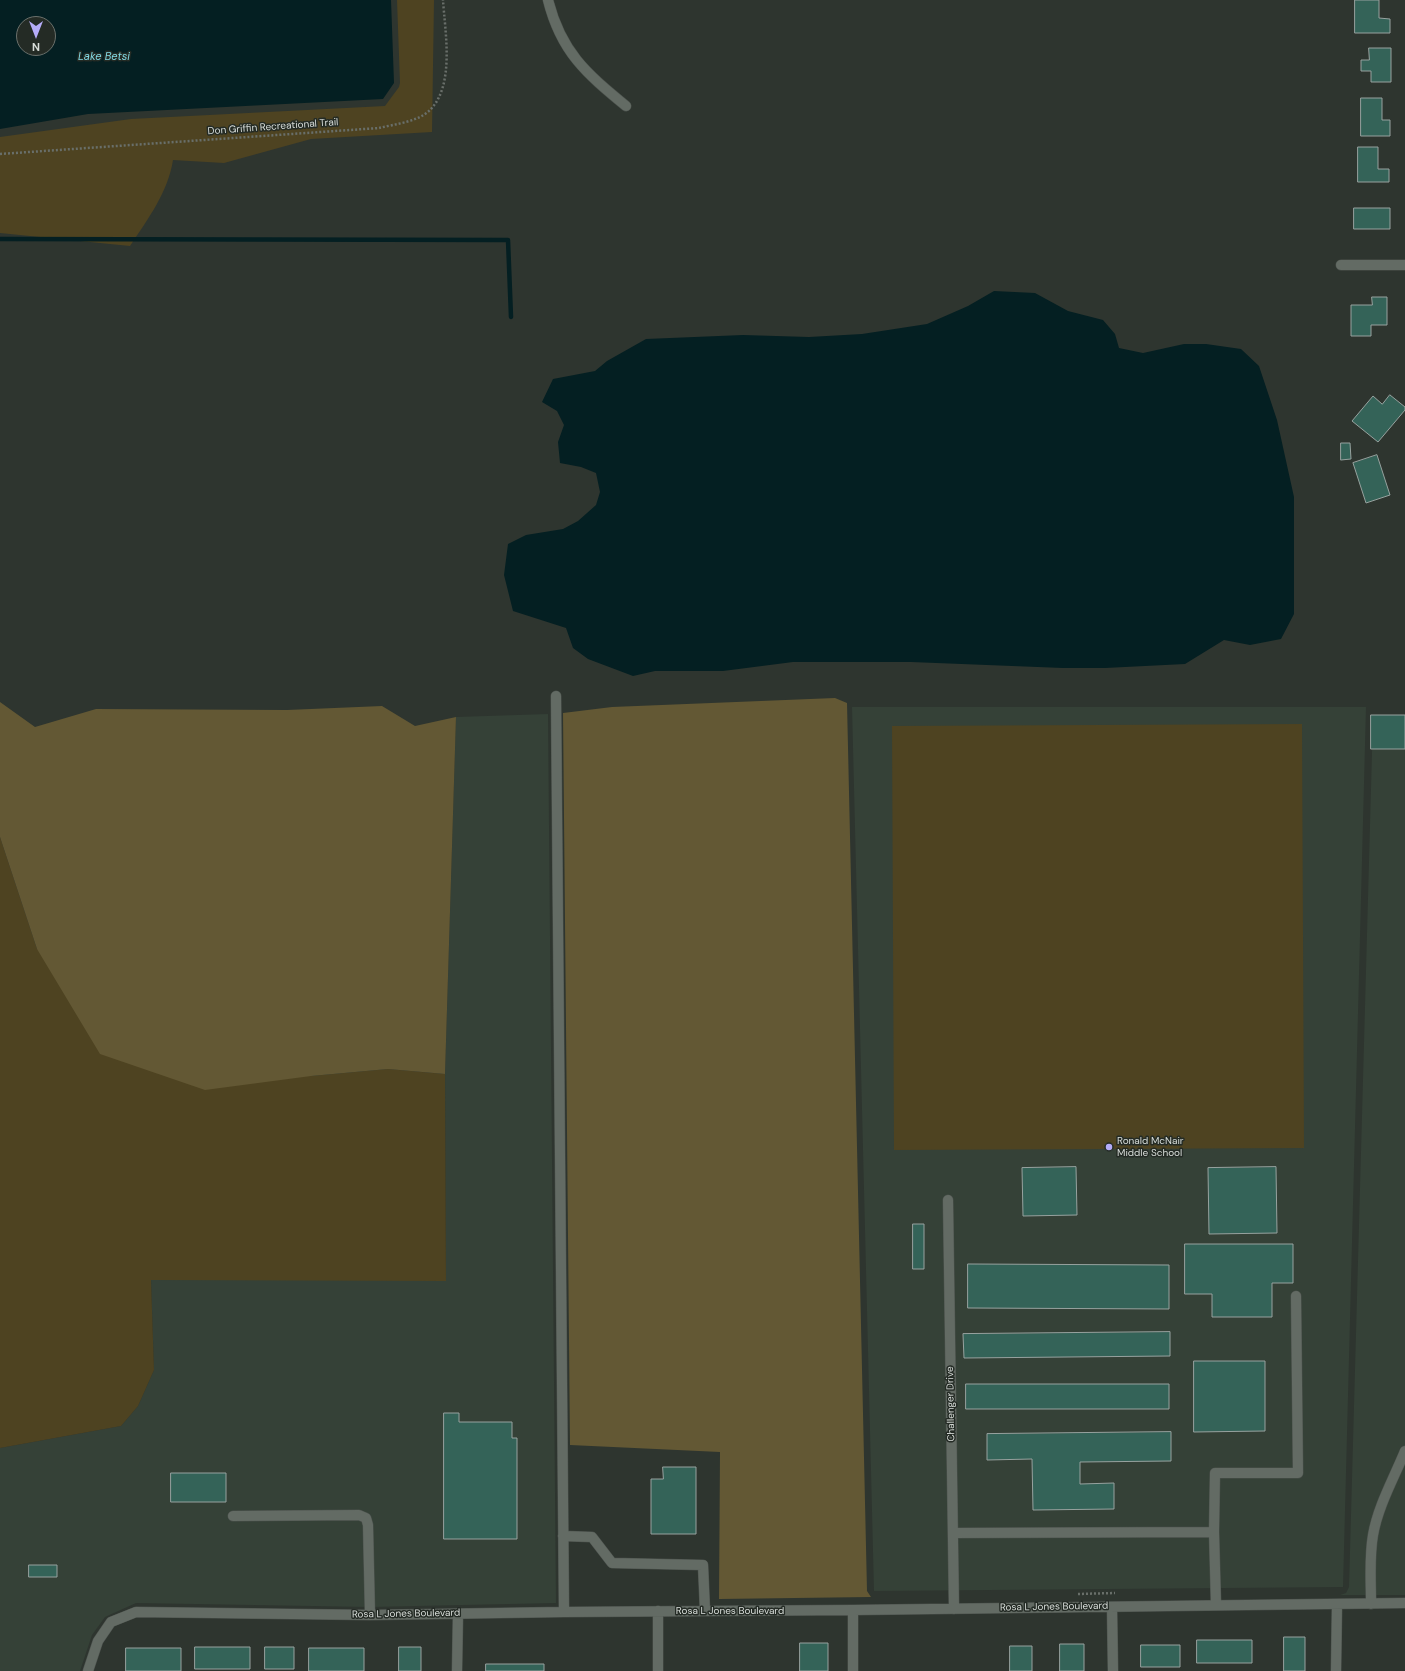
<!DOCTYPE html>
<html>
<head>
<meta charset="utf-8">
<style>
  body { margin:0 }
  #map { position:relative; width:1405px; height:1671px; overflow:hidden; background:#2e352f; font-family:"DM Sans",sans-serif }
  canvas { display:block }
  .north { position:absolute; left:16px; top:16px; width:40px; height:40px; box-sizing:border-box; background:#242b25; border:1px solid #6c726d; border-radius:50%; rotate:180deg; font-size:11px; font-weight:700; line-height:16px; text-align:center; color:#d8ddd9 }
  .north::after { content:''; display:block; margin:auto; width:14px; height:18px; background:#b5acf8; clip-path:polygon(50% 0,100% 100%,50% 72%,0 100%) }
</style>
</head>
<body>
<div id="map">
<canvas width="1405" height="1671"></canvas>
<div class="north">N</div>
</div>
<script>
const g = document.querySelector('canvas').getContext('2d');
g.lineJoin = 'round';
function fill(path, color) { g.fillStyle = color; g.fill(path, 'evenodd'); }
function strokePath(path, color, width, dash) { g.strokeStyle = color; g.lineWidth = width; g.lineCap = dash ? 'butt' : 'round'; g.setLineDash(dash || []); g.stroke(path); }
function write(font, color, halo, rows, align = 'center') {
  g.font = font + ' "DM Sans",sans-serif'; g.lineWidth = 3; g.setLineDash([]); g.textBaseline = 'middle'; g.strokeStyle = halo; g.fillStyle = color; for (const [text, x, y, turn = 0] of rows) {
    g.save(); g.translate(x, y); g.rotate((+turn || 0) * Math.PI / 180); g.textAlign = isNaN(turn) ? turn : align; if (halo) g.strokeText(text, 0, 0); g.fillText(text, 0, 0); g.restore();
  }
}
fill(new Path2D(`
  M852,707H1366L1343,1587L874,1591Z
  M548,714L556,1603L370,1607L136,1603L105,1617L92,1635L80,1671H0V1448L121,1426L138,1406L154,1370L151,1280H446L445,1074L456,717Z
  M1405,715V1595H1340L1346,1593L1349,1587L1373,716Z`), '#354137');
fill(new Path2D(`
  M397,0H434L432,132L311,139L224,163L173,160C168,192 148,219 130,246L0,233V137L131,119L385,106L399,87L400,83Z
  M1302,724L1304,1148L894,1150L892,726Z
  M0,837L37,949L311,1076L388,1069L445,1074L446,1281L151,1280L154,1370L138,1406L121,1426L0,1448Z`), '#4e4321');
fill(new Path2D(`
  M835,698L847,703L867,1591L871,1597L719,1599L720,1452L570,1445L563,713L612,707Z
  M0,702L35,727L96,709L287,710L382,706L415,726L456,717L445,1074L388,1069L311,1076L205,1090L100,1054L37,949L0,837Z`), '#635834');
fill(new Path2D(`
  M0,0H391L394,83L383,99L88,114L0,129ZM24,24H48V48H24Z
  M994,291L1035,293L1068,311L1103,320L1115,334L1119,348L1143,353L1184,344H1206L1241,349L1259,366L1277,420L1294,497V614L1281,639L1250,645L1224,640L1185,664L1105,668H1063L911,662H793L723,671H655L633,676L588,659L573,648L566,628L513,611L504,575L508,544L526,535L563,529L578,521L596,505L600,492L596,473L581,467L560,463L558,442L564,425L557,411L542,402L553,379L595,371L607,361L646,339L743,335L809,337L862,334L927,324L968,306Z`), '#041f22');
strokePath(new Path2D(`
  M0,239L508,240L511,317`), '#041f22', 4.5);
const building = new Path2D(`
  M1355,0H1379V18L1390,19V33H1355Z
  M1369,48H1391V82H1371V71H1361V60H1369Z
  M1361,98H1382V120H1390V136H1361Z
  M1358,147H1378V169H1389V182H1358Z
  M1354,208H1390V229H1354Z
  M1372,297H1387V325H1371V336H1351V305H1372Z
  M1390,395L1405,407V410L1378,442L1352,421L1373,396L1382,404Z
  M1341,443H1350L1351,459L1341,460Z
  M1377,455L1390,495L1366,503L1353,463Z
  M1371,715H1405V749H1371Z
  M1076,1167L1077,1215L1023,1216L1022,1168Z
  M1276,1167L1277,1233L1209,1234L1208,1168Z
  M913,1224H924V1269H913Z
  M1185,1244H1293V1283H1272V1317H1212V1294H1185Z
  M968,1264L1169,1265V1309L968,1308Z
  M1170,1332V1356L964,1358L963,1334Z
  M1194,1361H1265V1431L1194,1432Z
  M966,1384H1169V1409H966Z
  M444,1413H459V1422H512V1438H517V1539H444Z
  M1171,1432V1461L1080,1462V1484L1114,1483V1509L1033,1510L1032,1459L987,1460V1434Z
  M663,1467H696V1534H651V1479H663Z
  M171,1473H226V1502H171Z
  M29,1565H57V1577H29Z
  M1284,1637H1305V1671H1284Z
  M1197,1640H1252V1663H1197Z
  M800,1643H828V1671H800Z
  M1060,1644H1084V1671H1060Z
  M1141,1645H1180V1667H1141Z
  M1010,1646H1032V1671H1010Z
  M195,1647H250V1669H195Z
  M265,1647H294V1669H265Z
  M399,1647H421V1671H399Z
  M126,1648H181V1671H126Z
  M309,1648H364V1671H309Z
  M486,1664H544V1671H486Z`);
fill(building, '#346358');
strokePath(building, '#97a29f', 1);
const minor = new Path2D(`
  M548,0C561,52 586,73 626,106
  M1341,265H1405
  M556,696L564,1612
  M948,1200L954,1609
  M233,1516L359,1515L366,1518L368,1525L370,1615
  M1214,1532L1215,1473H1298L1296,1296
  M953,1533L1214,1532L1216,1605
  M563,1536L592,1537L612,1563L703,1565L705,1611
  M1371,1604C1371,1581 1369,1558 1373,1535C1378,1506 1394,1478 1405,1451
  M1112,1607L1113,1671
  M853,1610V1671
  M88,1671L98,1641L111,1622L136,1612L370,1615L564,1612L853,1610L1405,1603
  M457,1671L458,1614
  M658,1671V1611
  M1336,1671L1337,1604`);
strokePath(minor, '#4c524d', 11);
strokePath(new Path2D(`
  M0,154L379,128C395,124 418,122 430,110C455,85 445,32 443,0
  M1078,1594L1115,1593`), '#696f6a', 2.5, [2, 2]);
strokePath(minor, '#636b64', 10);
for (const [x, y, r, color] of [
  [1109,1147,4,"#b5acf8"]
]) { const dot = new Path2D(); dot.arc(x, y, r, 0, 2 * Math.PI); g.fillStyle = color; g.fill(dot); strokePath(dot, '#242b25', 1.5); }
write('10px', '#d8ddd9', '#242b25', [
  ["Don Griffin Recreational Trail",273,127,-4],
  ["Challenger Drive",951,1404,-91],
  ["Rosa L Jones Boulevard",1054,1607,-1],
  ["Rosa L Jones Boulevard",730,1611],
  ["Rosa L Jones Boulevard",406,1614,-1]
]);
write('10px', '#d8ddd9', '#242b25', [
  ["Ronald McNair",1117,1141],
  ["Middle School",1117,1153]
], 'left');
write('italic 11px', '#81d8e2', '#242b25', [
  ["Lake Betsi",104,57]
]);
</script>
</body>
</html>
